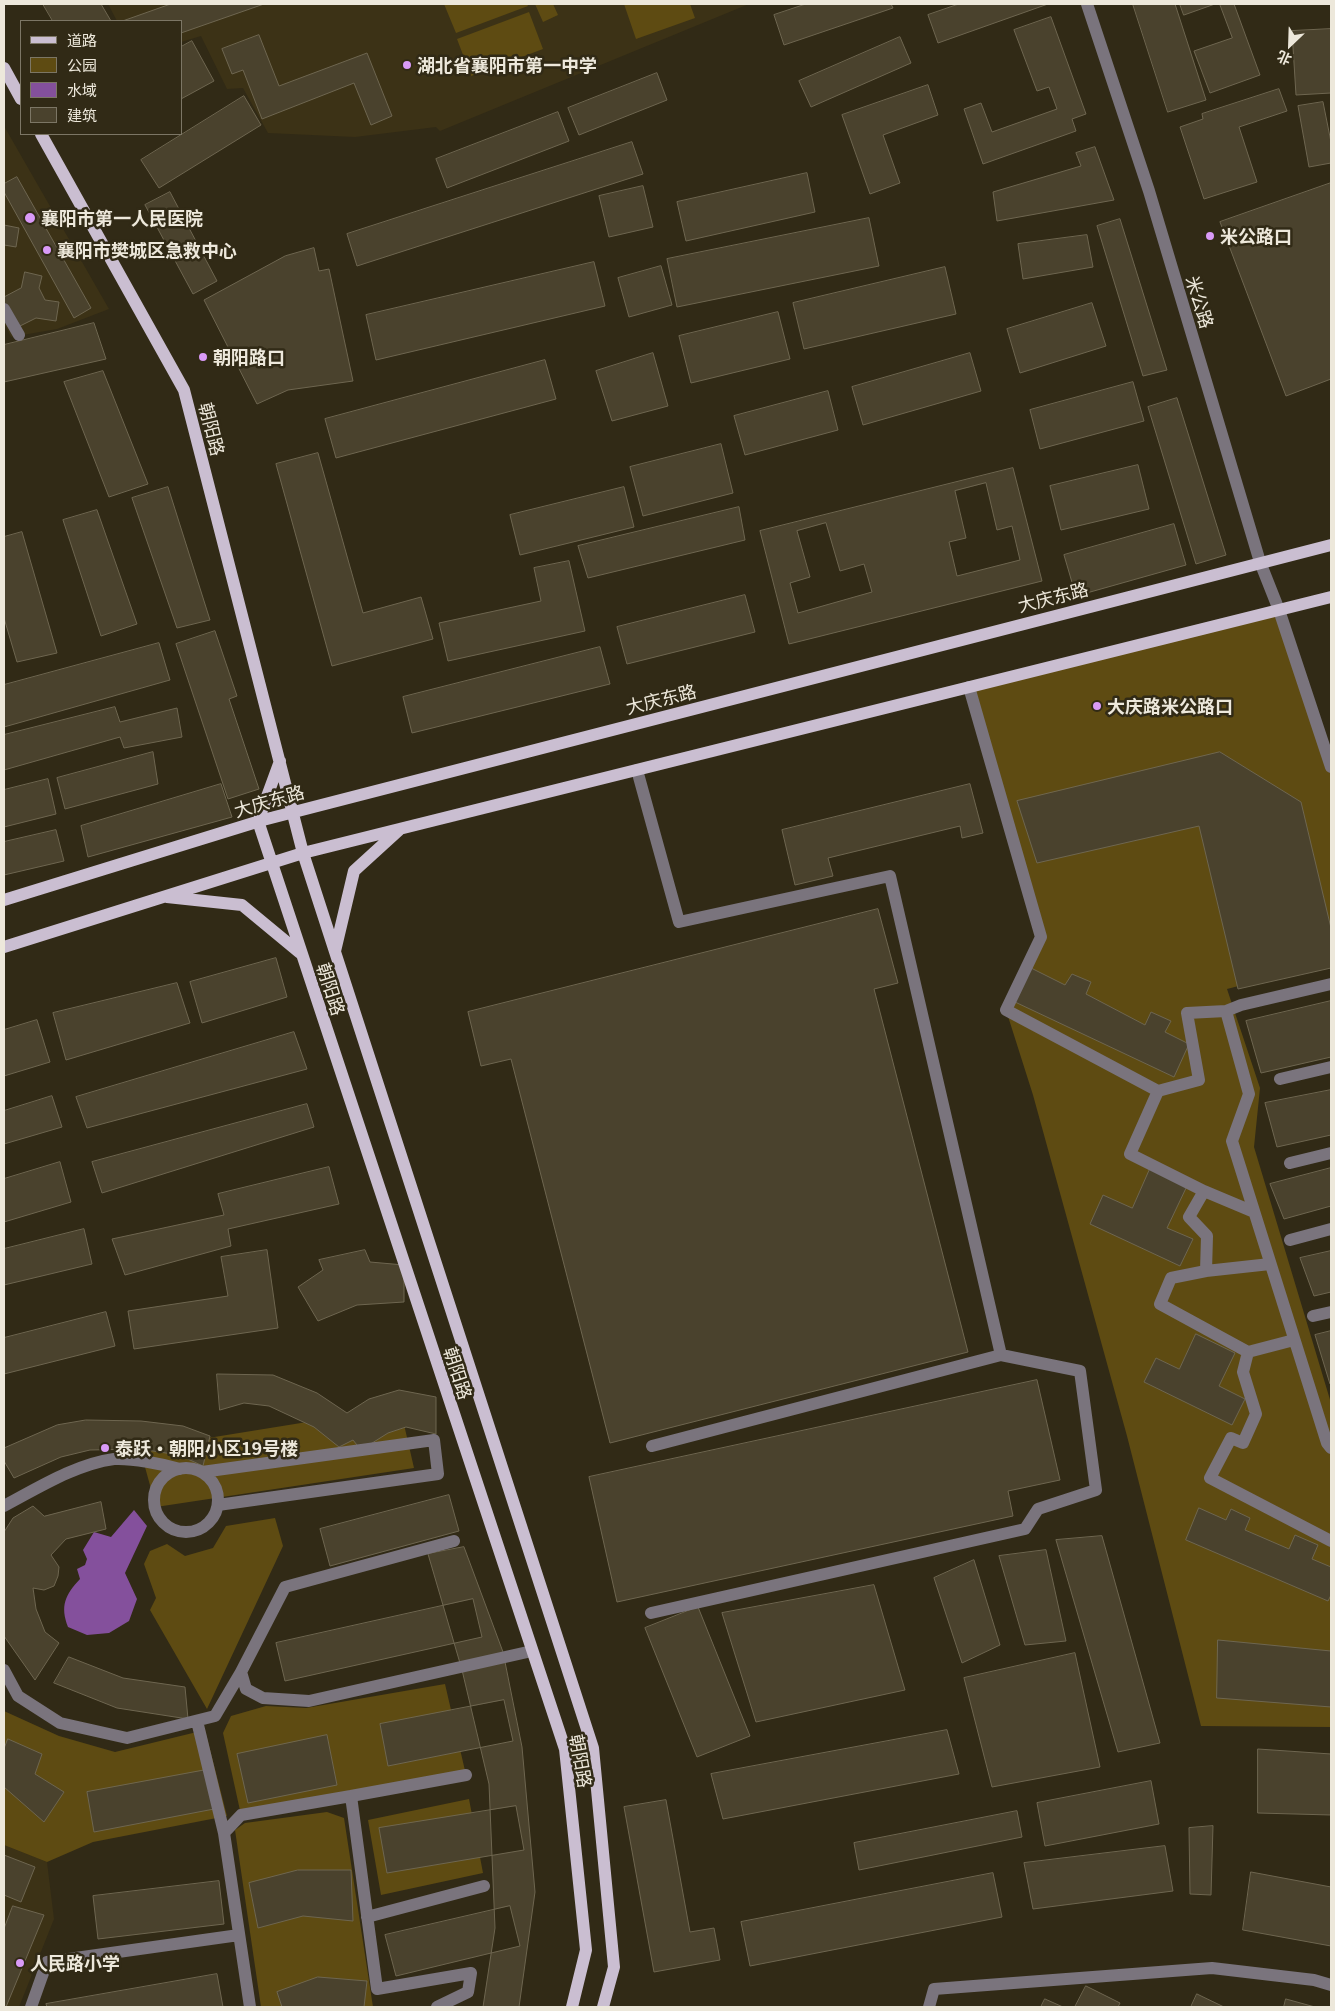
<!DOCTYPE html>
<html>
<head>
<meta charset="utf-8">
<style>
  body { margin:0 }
  #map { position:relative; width:1335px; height:2011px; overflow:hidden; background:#312a16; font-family:Georgia,"Noto Sans SC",serif }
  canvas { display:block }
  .frame { position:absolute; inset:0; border:5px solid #ede8db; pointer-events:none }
  .legend { position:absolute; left:20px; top:20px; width:162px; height:115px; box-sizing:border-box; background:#312a16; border:1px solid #7c7665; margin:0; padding:6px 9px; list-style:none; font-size:15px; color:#ede8db }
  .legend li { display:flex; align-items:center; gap:10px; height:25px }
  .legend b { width:25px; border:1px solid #7c7665 }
  .north { position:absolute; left:1265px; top:20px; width:50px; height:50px; -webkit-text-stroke:4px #312a16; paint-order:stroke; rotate:204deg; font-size:14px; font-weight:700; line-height:20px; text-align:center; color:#ede8db }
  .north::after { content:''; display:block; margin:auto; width:18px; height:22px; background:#ede8db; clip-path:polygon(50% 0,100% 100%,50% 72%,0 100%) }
</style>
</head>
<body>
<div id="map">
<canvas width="1335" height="2011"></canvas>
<div class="frame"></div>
<ul class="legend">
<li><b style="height:6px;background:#cabed1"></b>道路</li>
<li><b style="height:14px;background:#5e4b12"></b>公园</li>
<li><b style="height:14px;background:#84509c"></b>水域</li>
<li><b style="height:14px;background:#4a422d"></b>建筑</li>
</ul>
<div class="north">北</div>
</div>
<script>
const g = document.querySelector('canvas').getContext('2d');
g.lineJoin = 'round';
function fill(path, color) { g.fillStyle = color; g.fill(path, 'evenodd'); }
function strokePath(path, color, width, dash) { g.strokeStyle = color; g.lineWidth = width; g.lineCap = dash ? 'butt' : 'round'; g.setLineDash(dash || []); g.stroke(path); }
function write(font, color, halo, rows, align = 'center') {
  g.font = font + ' Georgia,"Noto Sans SC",serif'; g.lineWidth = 5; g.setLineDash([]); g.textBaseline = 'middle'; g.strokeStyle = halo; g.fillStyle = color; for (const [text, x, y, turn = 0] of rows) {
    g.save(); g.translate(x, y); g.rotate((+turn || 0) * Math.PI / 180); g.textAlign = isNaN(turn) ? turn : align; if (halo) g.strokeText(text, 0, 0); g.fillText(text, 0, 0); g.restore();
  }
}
fill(new Path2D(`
  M108,4H749L440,131L436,127L355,137L268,133L243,88L227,89L201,36L181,42V21H117Z
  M4,126L109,309L57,329L11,337L4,323Z
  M4,1845L47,1862L54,1919L19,2007H4Z`), '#3c3216');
fill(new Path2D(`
  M444,4H527L528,6L456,33Z
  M535,4H553L558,15L543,22Z
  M624,4H690L695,18L636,39Z
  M529,12L543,49L471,76L457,39Z
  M1279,610L1331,767V962L1227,989L1260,1088L1254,1147L1331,1403V1727L1201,1726L1127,1436L1033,1095L1006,1010L1041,937L969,687Z
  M400,1407L414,1468L156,1507L140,1449Z
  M275,1518L283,1546L207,1709L150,1610L156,1598L144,1564L150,1551L167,1544L185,1556L213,1548L226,1526Z
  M445,1684L466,1775L241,1815L223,1733L231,1716L266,1706L306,1708Z
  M4,1711L59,1736L115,1752L205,1730L227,1816L93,1842L47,1862L4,1845Z
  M469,1799L483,1873L381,1895L368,1820Z
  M327,1812L344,1818L373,2007H261L235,1830L245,1823Z`), '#5e4b12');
fill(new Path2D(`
  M134,1510L147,1526L125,1573L137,1599L129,1621L109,1633L87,1635L68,1627C60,1606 65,1595 80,1579L77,1569L85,1565L87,1559L83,1550L94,1532L111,1537Z`), '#84509c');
const building = new Path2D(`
  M43,4H101L111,21H53Z
  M171,4H264L181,33V21H123Z
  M806,4H891L893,8L784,45L774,15Z
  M959,4H1048L938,43L928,15Z
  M1133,4H1175L1206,100L1168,112Z
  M1180,4H1215L1184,15Z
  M1220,4H1234L1260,75L1210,93L1194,51L1232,38Z
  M1051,17L1086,114L1072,119L1076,131L983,164L964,109L981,103L992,132L1057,109L1049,87L1037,91L1014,30Z
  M1331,29V93L1296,95L1292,31Z
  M259,35L279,86L367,53L392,116L371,125L354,83L262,119L243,70L232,74L222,49Z
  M900,37L911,63L811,107L799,81Z
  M192,41L214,81L181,99V47Z
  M657,73L667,100L579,135L568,108Z
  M928,85L938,115L883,135L900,183L870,194L842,115Z
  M1279,89L1287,111L1239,127L1257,182L1204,199L1180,127L1203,119L1202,114Z
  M244,96L261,125L159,188L141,160Z
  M1323,102L1331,142V163L1309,167L1298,106Z
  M558,112L569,141L447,188L436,159Z
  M632,142L643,174L357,266L347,234Z
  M1095,147L1114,200L997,221L993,192L1081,166L1076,153Z
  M807,173L815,212L686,241L677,202Z
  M17,177L91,308L74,318L4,192V184Z
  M1331,183V379L1286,396L1220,222Z
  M643,186L653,227L609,237L599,196Z
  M170,192L217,281L193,294L145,205Z
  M869,218L879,266L677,307L667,259Z
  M1120,219L1167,370L1143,376L1097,226Z
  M4,225L19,228L16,247L4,245Z
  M1087,235L1093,267L1023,279L1018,244Z
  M314,248L319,271L329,269L353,381L288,390L257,404L204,300L285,256Z
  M594,262L605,306L376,360L366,315Z
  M661,266L672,305L629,317L618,278Z
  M945,267L956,314L804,349L793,303Z
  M25,272L42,276L39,288L45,300L59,302L56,321L36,318L16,328L4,307V297L21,288Z
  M1092,303L1106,346L1020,373L1007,329Z
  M778,312L790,359L691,383L679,336Z
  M94,323L106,359L4,382V345Z
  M653,353L668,406L612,421L596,371Z
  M970,353L981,391L863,425L852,387Z
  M545,360L556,399L336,458L325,419Z
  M103,371L148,484L109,497L64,382Z
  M1133,382L1144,421L1040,449L1030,410Z
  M828,391L838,430L745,455L734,416Z
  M1177,398L1226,555L1196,564L1148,407Z
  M721,444L733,493L643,516L630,467Z
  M318,453L363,613L421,597L433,639L332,666L276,464Z
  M1138,465L1149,509L1061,530L1050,486Z
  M1013,468L1042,581L789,644L760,531Z
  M986,483L997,530L1012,526L1020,560L957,576L949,542L966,538L955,491Z
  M168,487L210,620L177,628L132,498Z
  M624,487L634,527L520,555L510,515Z
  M739,507L745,540L588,578L578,546Z
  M97,510L137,624L101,636L63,520Z
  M826,523L840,571L864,564L872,592L798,613L790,583L810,577L797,531Z
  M1174,524L1186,565L1076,596L1064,555Z
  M22,532L57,653L17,662L4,618V537Z
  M569,561L585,631L448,661L439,623L541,601L534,568Z
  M745,595L755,632L627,664L617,627Z
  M215,631L237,696L229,699L259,789L228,799L176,644Z
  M159,643L170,680L4,727V685Z
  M600,647L610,684L412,733L403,697Z
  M115,707L120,722L177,708L182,737L124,748L120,737L4,770V735Z
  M153,752L158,784L65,809L57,778Z
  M1220,752L1301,802L1331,928V968L1238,989L1199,826L1037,863L1017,801Z
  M48,779L56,814L4,827V790Z
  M221,784L232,817L88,857L81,826Z
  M970,784L983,833L962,838L960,826L828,858L833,876L795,885L782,830Z
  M56,830L64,861L4,875V842Z
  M878,909L898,983L874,989L968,1352L610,1443L511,1059L481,1066L468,1012Z
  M276,958L287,997L202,1023L190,982Z
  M1031,968L1065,985L1072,974L1091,982L1086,994L1145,1025L1151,1012L1171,1021L1165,1032L1189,1044L1174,1077L1015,1002Z
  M177,983L190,1023L66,1060L53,1013Z
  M1331,1001V1057L1261,1073L1246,1021Z
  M37,1020L50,1062L4,1076V1030Z
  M294,1032L307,1069L87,1128L76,1097Z
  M1331,1090V1135L1277,1147L1265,1103Z
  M52,1096L62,1127L4,1144V1111Z
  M307,1104L314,1127L102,1193L92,1162Z
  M60,1162L71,1202L4,1222V1179Z
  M329,1167L339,1204L228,1229L231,1246L125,1275L112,1239L224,1215L218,1194Z
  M1331,1168V1206L1284,1219L1270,1184Z
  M1150,1169L1187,1186L1167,1228L1193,1239L1180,1266L1090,1224L1103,1195L1132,1208Z
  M84,1229L92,1264L4,1285V1249Z
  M267,1250L278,1328L134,1349L128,1311L228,1296L221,1257Z
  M365,1250L370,1262L404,1265V1302L357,1305L318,1321L298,1287L323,1270L319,1260Z
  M1331,1251V1292L1314,1296L1300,1258Z
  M106,1312L115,1346L4,1374V1338Z
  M1331,1331V1383L1330,1384L1315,1335Z
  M1196,1334L1235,1353L1219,1386L1245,1399L1232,1425L1144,1382L1156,1358L1179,1369Z
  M217,1374L273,1375L317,1393L347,1413L369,1399L399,1390L436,1397V1434L406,1427L388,1433L361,1450L353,1440L339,1447L314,1427L269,1406L244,1403L220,1410Z
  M1037,1380L1060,1480L1008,1491L1013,1516L617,1602L589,1477Z
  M86,1420L141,1421L183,1426L210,1436L203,1466L179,1455L140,1449L90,1450L61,1457L14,1478L4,1461V1448L57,1425Z
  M449,1495L459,1531L330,1566L320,1529Z
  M101,1502L106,1529L66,1539L51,1555L59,1567L58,1576L54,1586L44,1590L33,1588L36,1609L45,1632L59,1643L35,1680L4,1636V1532L13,1518L33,1506L44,1516Z
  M1199,1508L1226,1520L1231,1509L1250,1518L1245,1530L1289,1549L1295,1535L1318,1545L1312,1559L1331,1567V1595L1328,1601L1186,1540Z
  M1102,1536L1160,1743L1118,1752L1056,1540Z
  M464,1547L503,1652L522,1747L535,1892L519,2007H483L495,1928L489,1784L462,1670L428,1554Z
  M1046,1550L1066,1641L1025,1645L999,1556Z
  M974,1560L1000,1645L962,1663L934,1578Z
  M874,1585L905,1690L756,1722L722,1613Z
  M473,1599L482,1637L285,1681L276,1643Z
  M698,1607L750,1736L697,1757L645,1628Z
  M1218,1640L1331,1651V1707L1217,1698Z
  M1075,1653L1100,1767L992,1787L964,1678Z
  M69,1657L123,1678L185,1687L188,1719L117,1708L54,1683Z
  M504,1700L513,1741L388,1766L380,1724Z
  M947,1730L959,1774L723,1819L711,1774Z
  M327,1735L337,1785L248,1803L237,1754Z
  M8,1739L42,1754L35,1774L64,1792L44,1822L4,1787V1749Z
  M1258,1749L1331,1754V1815L1258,1813Z
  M206,1770L214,1809L94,1832L87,1792Z
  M1151,1781L1159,1824L1045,1846L1037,1803Z
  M666,1800L690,1932L714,1928L720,1960L654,1972L624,1807Z
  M516,1806L524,1850L387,1873L379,1828Z
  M1017,1811L1022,1837L859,1870L854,1843Z
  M1213,1826L1211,1895L1190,1894L1189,1828Z
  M1165,1846L1173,1891L1033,1909L1024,1863Z
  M4,1855L35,1867L21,1902L4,1895Z
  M298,1870H351L353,1921L303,1916L258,1928L249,1883Z
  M1251,1872L1331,1887V1946L1243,1930Z
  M993,1873L1002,1917L750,1966L741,1922Z
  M219,1881L224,1924L98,1939L93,1896Z
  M13,1906L44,1915L6,2007H4V1929Z
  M510,1906L520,1946L396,1976L385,1935Z
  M217,1974L223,2007H47L46,2004Z
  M318,1977L367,1981L364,2007H282L277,1992Z
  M1086,1986L1120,2003L1118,2007H1075Z
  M1197,1994L1224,2007H1191Z
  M1045,1999L1063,2007H1041Z
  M1286,1999L1315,2007H1284Z`);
fill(building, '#4a422d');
strokePath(building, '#6e6650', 1);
strokePath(new Path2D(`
  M1087,4L1149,191L1260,562L1279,610L1331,767
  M4,309L19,335
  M969,687L1041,937L1006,1010L1158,1091L1130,1154L1204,1191L1189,1217L1207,1236L1206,1271L1171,1278L1160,1304L1248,1352L1243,1372L1256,1414L1243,1443L1231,1438L1210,1478L1331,1541
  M637,770L679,922L890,876L1001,1355L652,1446
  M1331,984L1241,1005L1226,1011L1249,1094L1232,1141L1327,1443L1331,1448
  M1280,1079L1331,1067
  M1158,1091L1199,1080L1187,1013L1226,1011
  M1290,1163L1331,1153
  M1204,1191L1254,1212
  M1290,1240L1331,1229
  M1206,1271L1270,1264
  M1313,1316L1331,1312
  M1248,1352L1294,1340
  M154 1500a32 32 0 1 1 64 0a32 32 0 1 1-64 0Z
  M202,1472L434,1440L438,1474L218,1505
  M4,1506C38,1488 76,1464 114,1459C132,1458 162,1464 180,1469
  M454,1541L285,1587L241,1672L246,1689L263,1698L309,1701L532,1651
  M651,1613L1025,1529L1038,1509L1096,1490L1080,1371L1001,1355
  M4,1670L18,1696L60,1723L127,1738L215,1716L241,1672
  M197,1721L224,1833L250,2007
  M351,1796L466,1775
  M224,1833L241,1815L351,1796L377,1989L471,1973L468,1992L437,2007
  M367,1917L484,1886
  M31,2007L47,1962L239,1935
  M929,2007L934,1989L1212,1968L1314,1980L1331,1985`), '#7a747d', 12);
strokePath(new Path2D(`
  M4,68L21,99
  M41,134L184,390L303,853L593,1748L614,1967L603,2007
  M280,761L258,821L565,1749L586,1950L572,2007
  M167,897L242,905L300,953
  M4,900L263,820L1331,545
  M4,947L303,853L1331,597
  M335,951L354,871L399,830`), '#cabed1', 12);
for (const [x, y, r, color] of [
  [407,65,5,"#d99af7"],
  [30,218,6,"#d99af7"],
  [1210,236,5,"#d99af7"],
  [47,250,5,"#d99af7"],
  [203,357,5,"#d99af7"],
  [1097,706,5,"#d99af7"],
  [105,1448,5,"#d99af7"],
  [20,1963,5,"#d99af7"]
]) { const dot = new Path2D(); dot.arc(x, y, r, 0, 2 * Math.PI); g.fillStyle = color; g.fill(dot); strokePath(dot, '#312a16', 2); }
write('bold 18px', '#ede8db', '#312a16', [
  ["湖北省襄阳市第一中学",417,65],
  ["襄阳市第一人民医院",41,218],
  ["米公路口",1220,236],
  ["襄阳市樊城区急救中心",57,250],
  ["朝阳路口",213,357],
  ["大庆路米公路口",1107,706],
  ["泰跃·朝阳小区19号楼",115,1448],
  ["人民路小学",30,1963]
], 'left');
write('18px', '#ede8db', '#312a16', [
  ["米公路",1200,302,73],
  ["朝阳路",212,429,76],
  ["大庆东路",1053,597,-14],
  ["大庆东路",661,699,-14],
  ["大庆东路",269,801,-16],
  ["朝阳路",331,989,72],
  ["朝阳路",458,1373,72],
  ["朝阳路",581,1761,80]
]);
</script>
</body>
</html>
